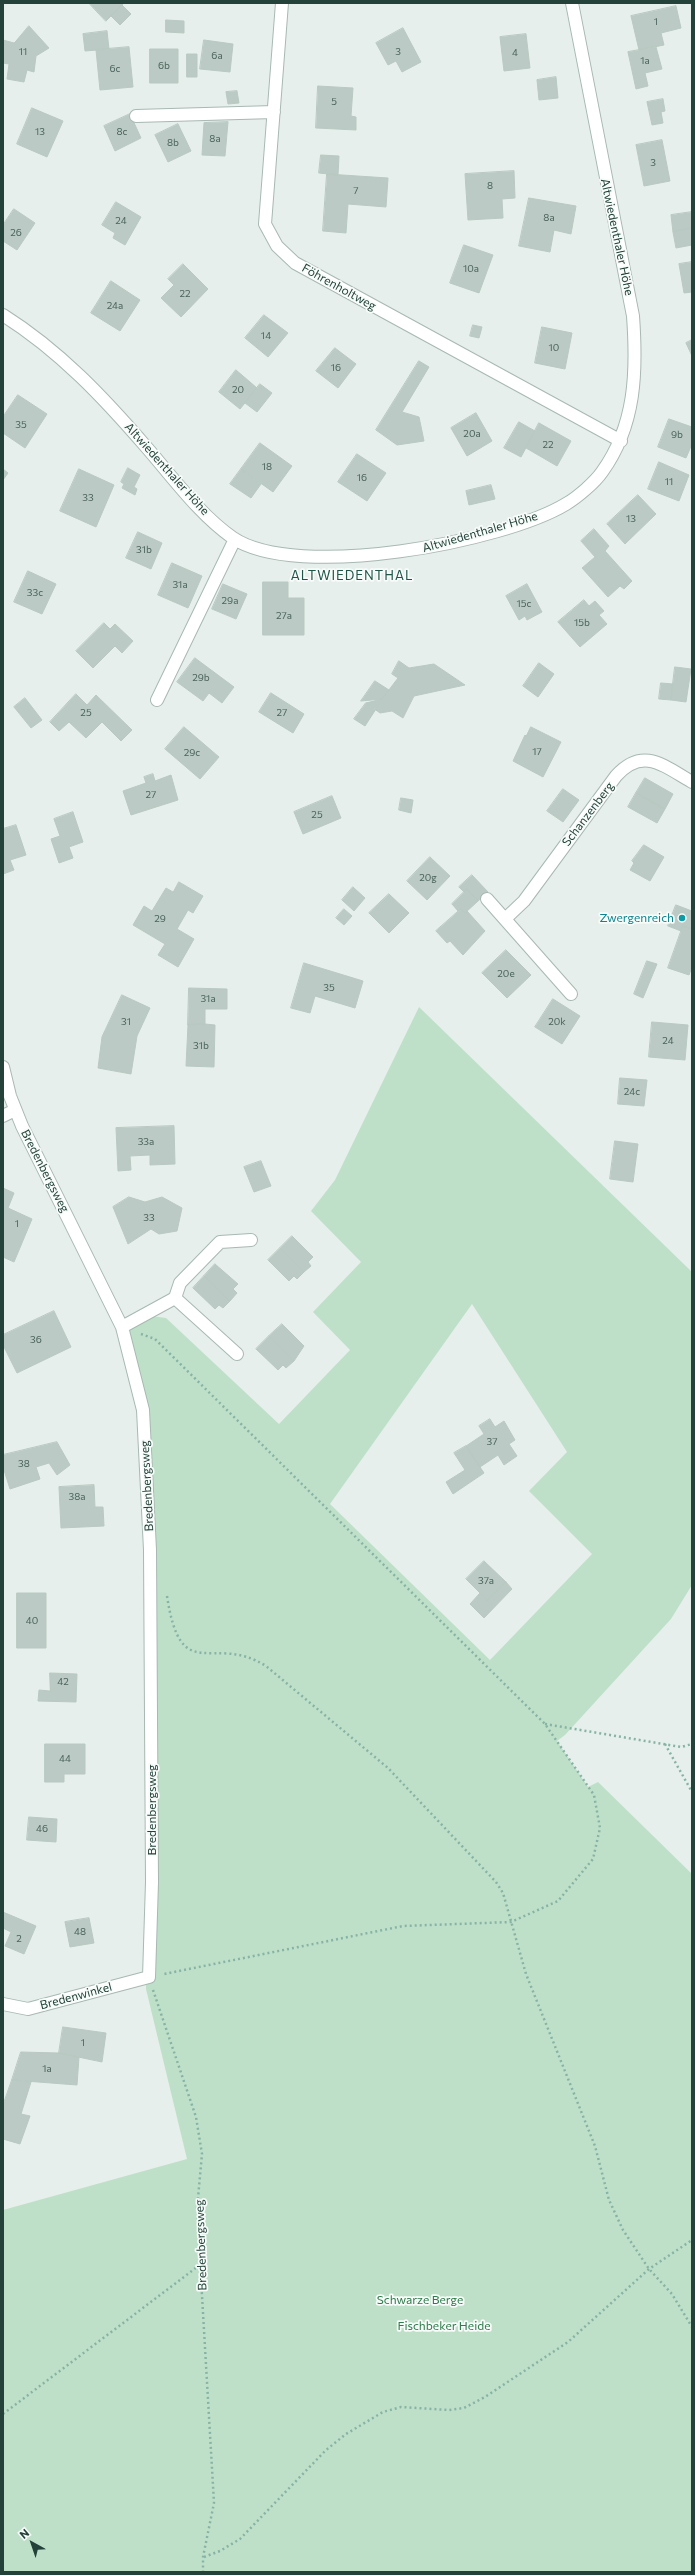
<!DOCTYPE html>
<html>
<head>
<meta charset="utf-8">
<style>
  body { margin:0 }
  #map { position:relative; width:695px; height:2575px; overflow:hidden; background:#e6efeb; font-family:Commissioner,sans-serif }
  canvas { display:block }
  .frame { position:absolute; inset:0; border:4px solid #24423a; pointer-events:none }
  .north { position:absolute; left:12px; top:2523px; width:40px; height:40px; -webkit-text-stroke:3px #f7fbf9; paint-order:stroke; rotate:320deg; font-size:11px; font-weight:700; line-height:16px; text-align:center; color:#24423a }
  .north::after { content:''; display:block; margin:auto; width:14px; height:18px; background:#24423a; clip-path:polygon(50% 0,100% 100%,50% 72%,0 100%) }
</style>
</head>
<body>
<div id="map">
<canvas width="695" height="2575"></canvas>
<div class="frame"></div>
<div class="north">N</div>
</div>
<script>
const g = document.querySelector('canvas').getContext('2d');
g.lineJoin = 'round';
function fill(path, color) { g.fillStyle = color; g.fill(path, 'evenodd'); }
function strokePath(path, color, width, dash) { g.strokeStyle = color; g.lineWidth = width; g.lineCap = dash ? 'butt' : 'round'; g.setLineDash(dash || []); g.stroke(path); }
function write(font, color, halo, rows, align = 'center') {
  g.font = font + ' Commissioner,sans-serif'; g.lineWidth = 3.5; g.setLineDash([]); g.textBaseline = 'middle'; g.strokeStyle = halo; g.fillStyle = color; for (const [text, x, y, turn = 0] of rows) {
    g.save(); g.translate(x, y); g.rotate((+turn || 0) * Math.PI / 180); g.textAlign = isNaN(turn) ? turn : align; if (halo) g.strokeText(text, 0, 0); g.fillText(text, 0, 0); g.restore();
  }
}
fill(new Path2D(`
  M419,1007L692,1272V1585L671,1619L565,1735L557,1741L588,1787L598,1782L692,1874V2572H3V2210L187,2159L146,1989L143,1410L122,1327L144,1315L166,1318L279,1424L350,1350L313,1312L361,1262L311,1211L335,1180ZM472,1304L567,1452L529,1491L592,1554L490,1660L330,1504Z`), '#bfe0c8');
const building = new Path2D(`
  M89,3H124L106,21Z
  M122,5L131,14L120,25L111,16Z
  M676,6L681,28L661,33L664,45L639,50L631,16Z
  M166,20L184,21V33L166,32Z
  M29,26L49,48L36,56L34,72L27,70L24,82L7,79L9,64L3,63V40L14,43Z
  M403,28L421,62L402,72L396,61L388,65L376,43Z
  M107,31L109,49L85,51L83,34Z
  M526,34L530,68L504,71L500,37Z
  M204,40L233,44L230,72L200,69Z
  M129,47L133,87L100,90L96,50Z
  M656,47L662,69L645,73L648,86L636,89L628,52Z
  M150,49H178V83H150Z
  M187,54H197V77H187Z
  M556,77L558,98L539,100L537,80Z
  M318,86L353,88L351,116L356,117V130L316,128Z
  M237,91L239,103L228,104L226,92Z
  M663,99L665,111L661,112L663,123L652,125L647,102Z
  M32,108L63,121L47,157L17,144Z
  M130,114L141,138L115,151L104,126Z
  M228,122L225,156L202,155L204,123Z
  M178,124L191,151L168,162L155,135Z
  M662,140L670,181L644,186L636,145Z
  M321,155L339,156L338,175L319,173Z
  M514,171L515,198L502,199L503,218L468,220L465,174Z
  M327,174L388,178L386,207L348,204L346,233L323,231Z
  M529,198L576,206L571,234L554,230L550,252L519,246Z
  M116,202L141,217L125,245L113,238L115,233L102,225Z
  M14,209L35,223L17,250L3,241V225Z
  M692,212V228L673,232L671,215Z
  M692,228V245L676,248L673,232Z
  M464,245L493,255L479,293L450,283Z
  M692,262V292L684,293L679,264Z
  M183,264L208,289L181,317L161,298L174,285L168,279Z
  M111,281L140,300L120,331L91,313Z
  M264,315L288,333L268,357L245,338Z
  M473,325L482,327L479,338L470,336Z
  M542,327L572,333L565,369L535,363Z
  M692,340V356L686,343Z
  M335,348L356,364L338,388L316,371Z
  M419,361L429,367L402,412L419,417L424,441L397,445L376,430Z
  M236,370L257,388L240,409L219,392Z
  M260,384L272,393L257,412L245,403Z
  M18,395L47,414L25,448L3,433V417Z
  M476,413L492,441L467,456L451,428Z
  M669,419L692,427V444L686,458L658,447Z
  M519,422L535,431L521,457L504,448Z
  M539,423L571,441L557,466L526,448Z
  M260,443L292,466L273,492L241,469Z
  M357,454L386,473L367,501L338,482Z
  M659,462L689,475L679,501L648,489Z
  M128,468L140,475L134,487L137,489L135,495L122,488L124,484L121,482Z
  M3,469L8,473L3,480Z
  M79,469L114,485L96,527L60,511Z
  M241,469L261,484L251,498L230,484Z
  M491,485L495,499L469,505L466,491Z
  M638,495L656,514L625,544L607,524Z
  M594,529L609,546L605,551L632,581L624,589L620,586L608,597L582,568L595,557L581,541Z
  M138,532L162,543L151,569L126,558Z
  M172,563L202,576L188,608L158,595Z
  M28,571L56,584L42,614L14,602Z
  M263,582H288V598H304V635H263Z
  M223,584L247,594L236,619L212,609Z
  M527,584L542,612L527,620L525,616L519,620L506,596Z
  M584,600L589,606L595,601L604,611L599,615L607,624L580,647L558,622Z
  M104,623L110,629L115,624L133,641L122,653L115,646L93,668L76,651Z
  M195,658L234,687L222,703L209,693L203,701L177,682Z
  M399,661L409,668L434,664L465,685L414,696L403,718L392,711L380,713L366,703L382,699L398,678L392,674Z
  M539,663L554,674L538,697L523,686Z
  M675,667L691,669L686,702L671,700Z
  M375,681L389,690L382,699L361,701Z
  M661,683L673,684L671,700L659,699Z
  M271,693L304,714L293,733L259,712Z
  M76,694L87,705L96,695L132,730L121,741L102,722L86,738L69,722L59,731L50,722Z
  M25,698L42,720L31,728L14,707Z
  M366,703L376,709L365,726L354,719Z
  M184,727L219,757L200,779L165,749Z
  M531,727L561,742L543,777L513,761L525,735L526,736Z
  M153,774L155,781L171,775L178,800L131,815L123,791L146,783L144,777Z
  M645,778L673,794L665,809L636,793Z
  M563,789L579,800L563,822L547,811Z
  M636,793L665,809L657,823L628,807Z
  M332,796L341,818L303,834L294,812Z
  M401,798L413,800L411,813L399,810Z
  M73,812L83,842L69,847L73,858L59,863L51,839L60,836L54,819Z
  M16,825L26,855L10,860L14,870L3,874V829Z
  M644,845L664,857L650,881L630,870L634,863L632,861Z
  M430,857L450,876L427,900L407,881Z
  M472,875L488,892L478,901L467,889L464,892L459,887Z
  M179,882L203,896L193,913L188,910L177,929L194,939L178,967L158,955L165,944L133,925L144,906L152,911L166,888L173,892Z
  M353,887L365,898L354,911L342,900Z
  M467,889L478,901L465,913L461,909L458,911L452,904Z
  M389,894L409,913L389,933L369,913Z
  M676,905L692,911V929L683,926L681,931L668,926Z
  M344,909L352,916L344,925L336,918Z
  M461,909L465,913L467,911L485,931L463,955L450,941L447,943L436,931Z
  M683,926L692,929V967L689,975L668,968Z
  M506,950L531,975L507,998L482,973Z
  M647,961L657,964L643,998L634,994Z
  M304,963L363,981L355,1008L315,996L310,1013L291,1008Z
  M189,988L227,989V1009H205V1024L188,1025Z
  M122,995L150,1008L137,1036L131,1074L98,1068L102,1037Z
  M553,999L580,1016L562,1044L535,1027Z
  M652,1022L688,1025L685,1060L649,1057Z
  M205,1024L215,1025L214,1067L186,1066L188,1025Z
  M620,1078L647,1080L644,1106L618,1104Z
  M174,1126L175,1164L150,1165V1155L130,1156L131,1170L118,1171L116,1128Z
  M615,1141L638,1144L633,1182L610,1179Z
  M261,1161L271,1186L254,1192L244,1167Z
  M3,1188L14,1193L8,1208L32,1219L14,1262L3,1257Z
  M129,1197L145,1202L162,1197L182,1208L177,1231L159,1234L151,1229L128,1244L113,1207Z
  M292,1236L313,1257L308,1262L311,1266L304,1272L280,1248Z
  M280,1248L304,1272L297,1279L294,1276L289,1281L268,1260Z
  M215,1264L238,1284L233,1289L237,1293L230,1301L204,1276Z
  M204,1276L230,1301L223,1308L219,1305L215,1309L193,1288Z
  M54,1311L71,1347L17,1373L3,1345V1335Z
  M282,1324L304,1346L294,1361L269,1336Z
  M269,1336L294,1361L286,1368L283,1365L278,1370L256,1349Z
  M490,1419L495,1427L504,1421L515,1440L509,1444L517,1456L504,1465L498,1455L480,1467L466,1446L484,1434L479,1426Z
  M57,1442L70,1465L57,1475L49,1463L36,1467L40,1479L10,1489L3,1467V1455Z
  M466,1446L484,1473L453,1494L446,1482L465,1470L454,1453Z
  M94,1485L95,1507H103L104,1526L61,1528L59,1487Z
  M484,1561L506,1582L487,1600L466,1579Z
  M506,1582L512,1589L484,1618L470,1604L480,1593L487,1600Z
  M17,1593H46V1648H17Z
  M50,1673L77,1674L76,1702L38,1701L39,1690L50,1691Z
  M45,1744H85V1774H64V1782H45Z
  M29,1817L57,1819L56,1842L27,1840Z
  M3,1912L36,1926L24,1954L5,1946L11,1932L3,1928Z
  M89,1918L94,1943L70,1947L65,1922Z
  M63,2027L106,2033L102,2062L59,2053Z
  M21,2052L59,2053L79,2057L77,2085L12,2080Z
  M12,2080L31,2082L21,2114L30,2116L20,2144L3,2139V2105Z`);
fill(building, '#bbcac4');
strokePath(building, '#b8c9c2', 1);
const minor = new Path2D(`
  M282,3L265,224L277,246L295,263L621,441
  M136,116L274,112
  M3,315C60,351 104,398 148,449C174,479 200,515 233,538C297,581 503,542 566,504C578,497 595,482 602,472C636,425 637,371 633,316L572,3
  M157,700L235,539
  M487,899L571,994
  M505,919L524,901L616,776C643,746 664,766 692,782
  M3,1067L10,1096L22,1126L122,1327L143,1410L150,1550L152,1882L149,1977L28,2009L3,2004
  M3,1116L15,1110
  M175,1298L237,1354
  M122,1327L175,1298L180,1283L220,1242L251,1240`);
strokePath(minor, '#a8b8b2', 14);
strokePath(new Path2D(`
  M141,1334L155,1339L545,1724L594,1795L600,1828L593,1859L558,1901L511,1922L403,1926L164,1974
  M167,1596C181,1688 212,1632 266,1666L388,1768L496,1882L503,1893L526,1974L595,2146L609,2200L623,2230L649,2269L672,2294L692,2327
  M545,1724L681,1747L692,1744
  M665,1744L692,1792
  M153,1990L196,2117L202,2154L197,2209L214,2503L203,2557V2572
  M3,2414L201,2264
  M204,2557L220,2551L240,2539L326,2450L346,2434L383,2412L401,2407L449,2410L464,2408L485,2397L568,2342L649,2269L692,2240`), '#86b3a5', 2.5, [2, 3]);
strokePath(minor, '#fff', 12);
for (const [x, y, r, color] of [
  [682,918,4,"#0f9aa8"]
]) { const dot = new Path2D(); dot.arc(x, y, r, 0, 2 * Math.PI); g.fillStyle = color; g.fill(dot); strokePath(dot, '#f7fbf9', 1.5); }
write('10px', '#4a645c', null, [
  ["1",656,22],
  ["11",23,52],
  ["3",398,52],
  ["4",515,53],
  ["6a",217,56],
  ["1a",645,61],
  ["6b",164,66],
  ["6c",115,69],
  ["5",334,102],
  ["13",40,132],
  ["8c",122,132],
  ["8a",215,139],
  ["8b",173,143],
  ["3",653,163],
  ["8",490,186],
  ["7",356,191],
  ["8a",549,218],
  ["24",121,221],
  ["26",16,233],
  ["10a",471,269],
  ["22",185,294],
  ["24a",115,306],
  ["14",266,336],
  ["10",554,348],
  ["16",336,368],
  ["20",238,390],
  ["35",21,425],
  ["20a",472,434],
  ["9b",677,435],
  ["22",548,445],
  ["18",267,467],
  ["16",362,478],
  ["11",669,482],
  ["33",88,498],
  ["13",631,519],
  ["31b",144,550],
  ["31a",180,585],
  ["33c",35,593],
  ["29a",230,601],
  ["15c",524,604],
  ["27a",284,616],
  ["15b",582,623],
  ["29b",201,678],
  ["25",86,713],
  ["27",282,713],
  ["17",537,752],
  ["29c",192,753],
  ["27",151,795],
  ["25",317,815],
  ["20g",428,878],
  ["29",160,919],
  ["20e",506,974],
  ["35",329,988],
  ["31a",208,999],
  ["31",126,1022],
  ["20k",557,1022],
  ["24",668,1041],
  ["31b",201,1046],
  ["24c",632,1092],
  ["33a",146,1142],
  ["33",149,1218],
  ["1",17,1224],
  ["36",36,1340],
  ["37",492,1442],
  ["38",24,1464],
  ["38a",77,1497],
  ["37a",486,1581],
  ["40",32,1621],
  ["42",63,1682],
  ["44",65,1759],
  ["46",42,1829],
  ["48",80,1932],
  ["2",19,1939],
  ["1",83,2043],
  ["1a",47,2069]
]);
write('12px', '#24423a', '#f7fbf9', [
  ["Altwiedenthaler Höhe",617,237,78],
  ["Föhrenholtweg",339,287,29],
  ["Altwiedenthaler Höhe",167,469,48],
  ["Altwiedenthaler Höhe",480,532,-16],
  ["Schanzenberg",588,814,-53],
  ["Bredenbergsweg",45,1171,63],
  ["Bredenbergsweg",147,1486,-93],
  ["Bredenbergsweg",152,1810,-90],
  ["Bredenwinkel",76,1996,-15],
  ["Bredenbergsweg",201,2245,-92]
]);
write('12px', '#0d838f', '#f7fbf9', [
  ["Zwergenreich",674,918]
], 'right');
write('12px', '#2d7a4b', '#f7fbf9', [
  ["Schwarze Berge",420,2300],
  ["Fischbeker Heide",444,2326]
]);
g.letterSpacing = '1px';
write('13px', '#1f5548', '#f7fbf9', [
  ["ALTWIEDENTHAL",352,576]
]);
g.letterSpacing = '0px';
</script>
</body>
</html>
